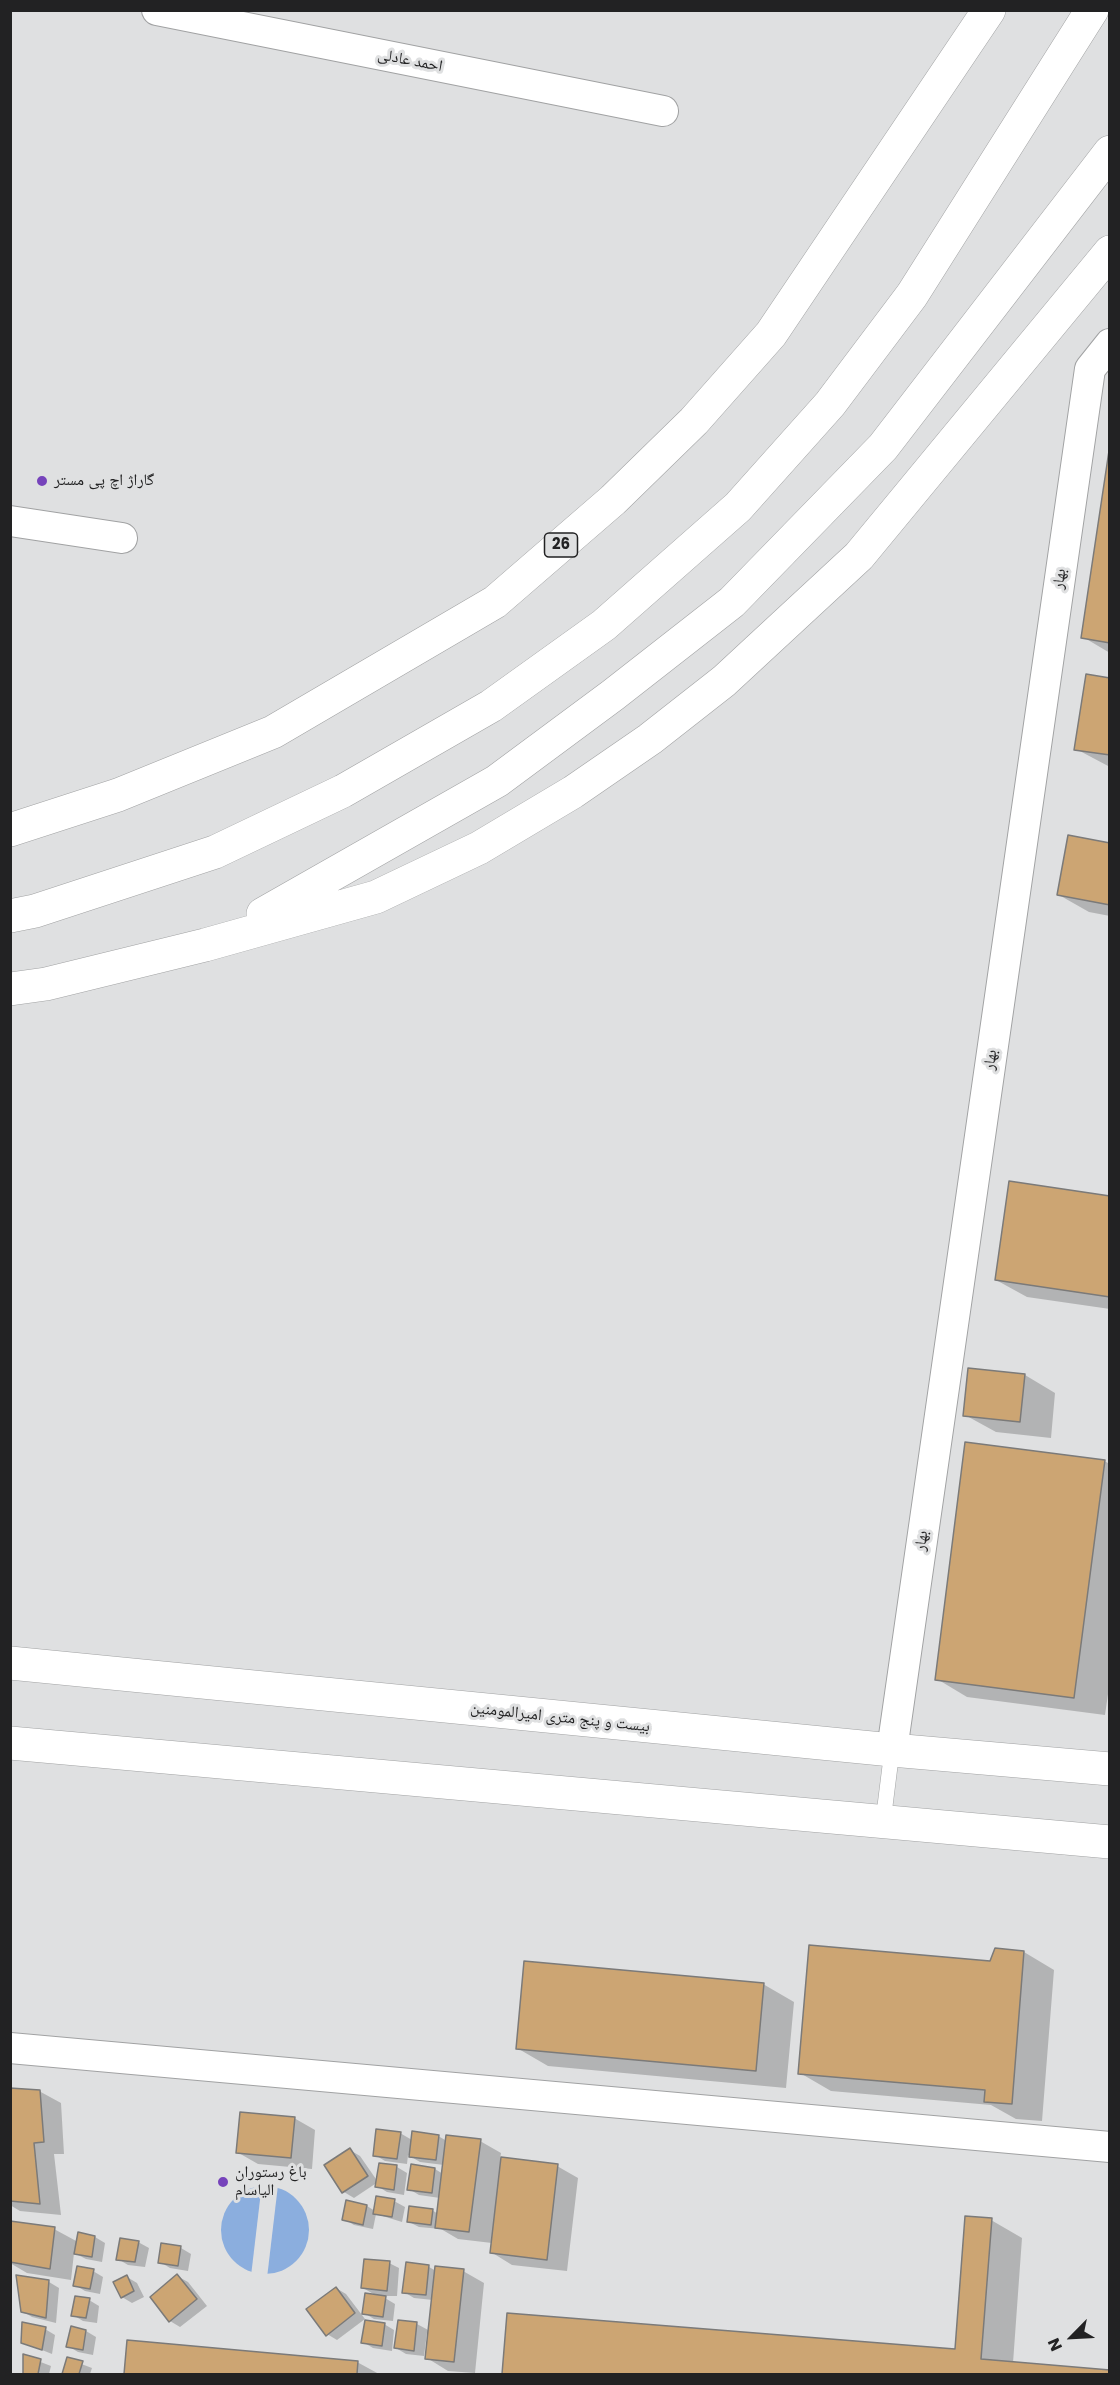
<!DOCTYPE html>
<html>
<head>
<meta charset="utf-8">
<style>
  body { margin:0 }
  #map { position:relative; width:1120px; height:2385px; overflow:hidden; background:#dfe0e1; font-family:Poppins,sans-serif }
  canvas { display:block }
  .frame { position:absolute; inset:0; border:12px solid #222223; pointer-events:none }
  .north { position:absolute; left:1042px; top:2307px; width:60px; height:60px; -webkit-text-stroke:4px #dfe0e1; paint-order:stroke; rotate:246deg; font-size:16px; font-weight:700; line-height:24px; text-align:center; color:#222223 }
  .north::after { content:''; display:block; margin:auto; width:21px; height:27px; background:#222223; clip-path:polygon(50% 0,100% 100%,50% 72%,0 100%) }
</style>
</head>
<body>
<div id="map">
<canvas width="1120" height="2385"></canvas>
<div class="frame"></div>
<div class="north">N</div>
</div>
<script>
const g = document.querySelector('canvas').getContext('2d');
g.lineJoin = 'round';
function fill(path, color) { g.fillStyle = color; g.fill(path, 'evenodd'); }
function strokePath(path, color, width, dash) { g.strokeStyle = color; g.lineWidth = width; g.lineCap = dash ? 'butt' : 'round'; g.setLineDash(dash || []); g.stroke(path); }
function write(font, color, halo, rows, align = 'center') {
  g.font = font + ' Poppins,"Noto Naskh Arabic",sans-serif'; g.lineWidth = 6; g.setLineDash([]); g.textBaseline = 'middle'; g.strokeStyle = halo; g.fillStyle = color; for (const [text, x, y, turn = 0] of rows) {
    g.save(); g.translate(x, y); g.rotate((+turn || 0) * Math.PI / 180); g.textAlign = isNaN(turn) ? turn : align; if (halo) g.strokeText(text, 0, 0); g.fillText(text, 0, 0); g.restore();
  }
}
fill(new Path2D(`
  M221 2230a44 44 0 1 1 88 0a44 44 0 1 1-88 0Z`), '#8baede');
fill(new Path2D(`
  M262,2183L278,2185L267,2278L251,2276Z`), '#dfe0e1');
fill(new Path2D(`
  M1110,457V653L1083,637Z
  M1110,679V767L1076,749Z
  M1110,844V916L1089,912L1059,895Z
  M1110,1197V1309L1027,1297L996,1280Z
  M1025,1375L1055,1393L1051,1438L996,1432L965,1415Z
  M1104,1461L1110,1464V1680L1105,1715L967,1697L937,1679Z
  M1024,1952L1054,1970L1042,2121L1016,2119L991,2105L831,2091L800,2073L991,1962Z
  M763,1984L794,2002L786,2088L548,2066L517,2048Z
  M10,2090L39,2091L61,2103L64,2154H54L61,2215L20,2211L10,2205Z
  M294,2118L315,2130L312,2169L258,2164L237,2152Z
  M400,2133L412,2140L438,2136L447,2141H480L501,2153L500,2159L557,2166L578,2178L567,2271L512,2265L491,2252L492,2243L458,2239L441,2229L419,2227L409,2222L432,2210L438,2214L440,2198L419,2195L409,2189L412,2165L435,2169L443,2174L444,2165L420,2162L408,2155L407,2164L385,2161L375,2155Z
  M350,2150L360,2156L378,2182L354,2198L344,2192Z
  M381,2165L397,2167L407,2173L404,2195L387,2192L377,2186Z
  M394,2201L405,2207L402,2222L376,2214L373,2229L354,2225L344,2219L367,2206L375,2211Z
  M991,2220L1022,2238L1013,2363L1110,2371V2374H504L508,2315L956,2350Z
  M10,2223L54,2229L78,2242L79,2234L95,2237L105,2243L102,2262L86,2259L74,2253L71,2280L27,2273L10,2263Z
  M138,2242L149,2248L145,2267L128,2265L118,2259Z
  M181,2248L191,2254L188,2271L170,2268L160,2262Z
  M389,2263L399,2268L397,2296H377L363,2288Z
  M429,2267L436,2271H463L484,2283L475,2373L448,2371L427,2358L429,2334L427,2333L424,2356L406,2354L396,2348L399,2322L417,2324L430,2331L433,2300L414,2298L404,2292Z
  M93,2271L103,2277L100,2294L85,2291L75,2285Z
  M177,2276L188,2282L207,2306L180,2327L170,2321Z
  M18,2277L49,2282L59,2288L56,2323L32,2317L22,2311Z
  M127,2277L137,2283L144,2297L132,2303L122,2297Z
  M336,2288L346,2294L365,2319L337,2340L327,2334Z
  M385,2298L395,2304L393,2321L374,2319L364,2313Z
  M89,2300L99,2306L97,2323L83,2321L73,2315Z
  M384,2324L394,2330L392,2351L373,2348L363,2342Z
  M45,2329L55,2335L52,2354L22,2342Z
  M86,2331L96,2337L93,2355L78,2352L68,2346Z
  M129,2342L357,2362L379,2374H126Z
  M25,2356L51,2366L49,2374H24Z
  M68,2359L92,2368L90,2374H64Z`), '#0003');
const building = new Path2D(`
  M1110,444V643L1081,638Z
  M1086,674L1110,678V755L1074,750Z
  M1068,835L1110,843V905L1057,895Z
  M1009,1181L1110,1196V1297L995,1280Z
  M968,1368L1025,1374L1020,1422L963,1416Z
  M965,1442L1105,1460L1074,1698L935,1680Z
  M809,1945L990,1961L995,1948L1024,1951L1012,2104L984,2102L985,2090L798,2074Z
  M524,1961L764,1983L756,2071L516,2049Z
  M10,2088L40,2090L44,2142L34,2143L40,2204L10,2201Z
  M240,2112L295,2117L291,2158L236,2153Z
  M376,2129L401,2132L397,2159L373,2156Z
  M412,2131L439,2135L436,2160L409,2157Z
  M446,2135L481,2139L469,2232L435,2228Z
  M350,2148L368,2176L342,2193L324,2165Z
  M501,2157L558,2164L547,2260L490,2253Z
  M379,2163L397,2165L394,2190L375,2187Z
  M411,2164L435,2168L432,2193L407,2190Z
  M376,2196L395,2199L392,2217L373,2214Z
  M346,2200L367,2205L363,2225L342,2220Z
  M409,2206L433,2209L431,2225L407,2222Z
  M965,2216L992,2218L981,2359L1110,2370V2374H502L507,2313L955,2349Z
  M10,2221L55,2227L50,2269L10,2262Z
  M78,2232L95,2236L92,2257L74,2254Z
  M120,2238L139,2241L135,2262L116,2260Z
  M161,2243L181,2246L178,2266L158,2263Z
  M364,2259L390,2261L387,2291L361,2288Z
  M406,2262L429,2265L426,2295L402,2293Z
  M77,2266L94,2269L90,2289L73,2286Z
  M435,2266L464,2269L454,2362L425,2359Z
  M177,2274L197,2299L169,2322L150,2297Z
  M16,2275L49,2280L46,2318L21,2312Z
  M127,2275L134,2291L121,2298L113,2282Z
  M336,2287L355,2313L326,2336L306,2309Z
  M365,2293L386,2296L383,2317L362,2314Z
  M75,2296L90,2298L86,2318L71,2316Z
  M365,2320L385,2323L382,2346L361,2343Z
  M398,2320L417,2322L414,2351L394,2348Z
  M22,2322L46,2327L42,2350L21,2343Z
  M71,2326L86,2330L83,2350L66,2347Z
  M127,2340L358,2361L357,2374H124Z
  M23,2354L41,2359L38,2374H23Z
  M67,2357L83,2361L79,2374H62Z`);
fill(building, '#cca573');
strokePath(building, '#7b7a79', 1.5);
const lane = new Path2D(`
  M883,1822L892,1750`);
const street = new Path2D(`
  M157,10L663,111
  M10,521L122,538
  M892,1750L1090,369L1110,344
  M10,2048L1110,2147`);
const secondary = new Path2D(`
  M10,1663L892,1750L1110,1769
  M10,1743L1110,1842`);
const highway = new Path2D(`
  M10,830L118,795L273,732L495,602L613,500L694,421L771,334L989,10
  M263,914L497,781L613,695L732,602L883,447L1110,152
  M10,916L35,911L215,852L343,791L491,706L604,625L738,507L830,404L912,295L1092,10
  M10,989L46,984L205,945L376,897L479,848L573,792L650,739L724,681L859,556L1110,252`);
strokePath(lane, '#a1a2a3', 16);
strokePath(street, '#a1a2a3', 32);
strokePath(secondary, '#a1a2a3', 34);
strokePath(highway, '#a1a2a3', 34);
strokePath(lane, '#fff', 15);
strokePath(street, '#fff', 30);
strokePath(secondary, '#fff', 33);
strokePath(highway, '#fff', 33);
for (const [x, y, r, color] of [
  [42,481,6,"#7643bb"],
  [223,2182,6,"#7643bb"]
]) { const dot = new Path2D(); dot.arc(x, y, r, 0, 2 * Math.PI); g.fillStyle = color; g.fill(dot); strokePath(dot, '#dfe0e1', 2); }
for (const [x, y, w] of [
  [561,545,33]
]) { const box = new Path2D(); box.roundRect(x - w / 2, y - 12, w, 24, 4.5); g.fillStyle = '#dfe0e1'; g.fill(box); strokePath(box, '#222223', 1.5); }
write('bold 15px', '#222223', null, [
  ["26",561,545]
]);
write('16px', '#222223', '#dfe0e1', [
  ["احمد عادلی",410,61,11],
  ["بهار",1060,579,-82],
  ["بهار",991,1060,-82],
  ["بهار",922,1541,-82],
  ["بیست و پنج متری امیرالمومنین",560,1718,6]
]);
write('16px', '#222223', '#dfe0e1', [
  ["گاراژ اچ پی مستر",54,481],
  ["باغ رستوران",235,2173],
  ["الیاسام",235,2191]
], 'left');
</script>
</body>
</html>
